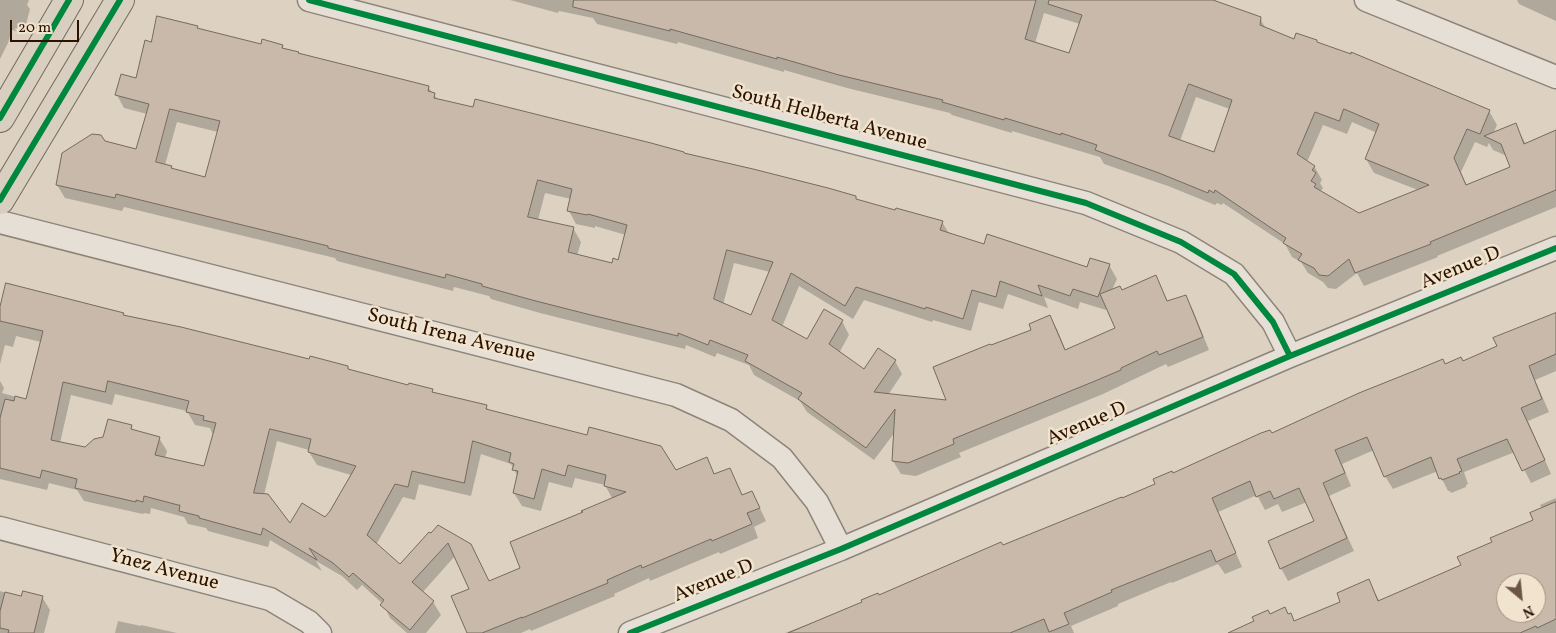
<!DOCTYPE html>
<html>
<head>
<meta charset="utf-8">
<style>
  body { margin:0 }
  #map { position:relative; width:1556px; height:633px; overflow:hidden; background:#ddd2c1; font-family:Vollkorn,serif }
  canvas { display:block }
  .north { position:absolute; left:1496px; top:573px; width:50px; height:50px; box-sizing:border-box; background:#f1e4cf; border:1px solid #a3907c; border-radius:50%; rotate:152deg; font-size:14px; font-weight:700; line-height:20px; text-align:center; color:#2d1200 }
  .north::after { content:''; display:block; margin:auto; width:18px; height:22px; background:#6b5544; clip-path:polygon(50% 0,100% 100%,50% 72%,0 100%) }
  .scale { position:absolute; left:10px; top:20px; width:69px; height:22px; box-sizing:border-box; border:2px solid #2d1200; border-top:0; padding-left:6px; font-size:15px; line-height:18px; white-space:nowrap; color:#2d1200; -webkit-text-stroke:4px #f1e4cf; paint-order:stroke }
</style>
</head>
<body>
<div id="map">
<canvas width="1556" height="633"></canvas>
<div class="north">N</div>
<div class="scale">20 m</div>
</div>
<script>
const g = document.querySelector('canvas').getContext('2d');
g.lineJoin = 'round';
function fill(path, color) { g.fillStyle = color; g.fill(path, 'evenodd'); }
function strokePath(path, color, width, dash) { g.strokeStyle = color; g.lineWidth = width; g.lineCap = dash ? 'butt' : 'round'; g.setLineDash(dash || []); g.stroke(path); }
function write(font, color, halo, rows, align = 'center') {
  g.font = font + ' Vollkorn,serif'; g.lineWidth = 5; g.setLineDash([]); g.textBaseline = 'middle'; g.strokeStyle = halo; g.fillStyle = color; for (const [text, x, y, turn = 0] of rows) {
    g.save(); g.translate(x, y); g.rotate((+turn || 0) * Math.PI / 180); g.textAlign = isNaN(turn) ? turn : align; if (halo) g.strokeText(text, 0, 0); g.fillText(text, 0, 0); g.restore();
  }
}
fill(new Path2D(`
  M0,0H29L27,5L30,9L25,28L22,27L21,32L12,30L8,43L0,59Z
  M510,0H1209L1260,18L1266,29L1295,40L1318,43L1489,111L1497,125L1493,134L1515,125L1526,144L1556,131V207L1437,256L1438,257L1364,286L1357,273L1336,289L1328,288L1323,282L1308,273L1301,262L1292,257L1285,244L1223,203L1222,205L1217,203L1215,205L1168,186L1104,164L1100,157L1012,131V133L952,115L950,113L847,88L784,70V72L678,42L677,44L597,24L593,18L559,11L558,13ZM1044,13L1080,24L1070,55L1035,43ZM1196,97L1230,109L1214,153L1180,141ZM1352,122L1377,133L1366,159L1374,173L1418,190L1359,215L1320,192L1323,188L1320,183L1322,180L1314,166L1307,162L1323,125L1347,134ZM1475,142L1487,147L1489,143L1493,150L1507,156L1512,167L1467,186L1461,172Z
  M1517,0H1556V21L1519,4Z
  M197,28L198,29L262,45L282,46L284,50L428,87L438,100L684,153L856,197L857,200L896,211L942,222L950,235L985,246L1088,269L1109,265L1117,279L1112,290L1122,291L1156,277L1168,302L1185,296L1193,310L1209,350L1168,367L1166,364L1103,394L959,453L961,457L916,476L901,474L893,461L895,432L874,460L807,412L800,401L754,375L749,365L717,353L715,357L686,345L685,349L596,327L540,313L491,299L489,296L454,287L453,291L337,261L335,258L124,207L122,211L65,198L57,185L105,142L137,151L147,114L124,108L117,95L137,80L152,43ZM177,122L218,132L206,178L173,170L171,167L165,165ZM545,193L571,199L569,211L576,224L595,228V226L626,235L619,261L613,265L577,256L581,242L573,228L538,220ZM734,263L770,272L752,317L723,305ZM799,286L853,319L864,300L932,322L933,320L971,331L979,302L1003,309L1008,294L1048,308L1044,297L1078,309L1080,302L1106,310L1107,306L1117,329L1066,351L1057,329L1050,316L948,402L888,395L902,374L895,361L864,370L839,353L849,335L842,321L808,341L782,327Z
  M0,312L123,314L124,316L310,360L348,367L350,371L409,386L432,390L434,394L486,406L489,411L675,472L706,459L715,475L729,469L743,496L752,492L766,521L754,527L758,538L720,554L719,552L650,581L649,578L614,594L615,596L531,631L530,629L521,633H468L470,590L455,556L422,593L433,602L441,615L426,633H407L390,618L383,604L362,585L357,590L342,576L316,561L322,571L270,540L268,547L208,531L206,528L188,524L184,517L151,508L150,514L144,513L143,514L84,501L77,490L49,483L47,490L0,479V381L4,388L2,393L27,400L41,342L16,336L13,347L5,345L0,364ZM115,394L187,411L195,425L210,428L212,433L215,434L205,468L165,458L167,451L159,438L134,431L131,427L85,449L60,443L71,395L112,405ZM277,441L309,450V452L317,465L351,475L325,519L290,525L264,495ZM481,454L511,464L518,477L514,493L522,506L541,511L549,482L572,488L575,478L605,485L613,500L583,512V513L522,569L489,582L471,544L429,533L400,566L376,545L403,497L415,500L419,484L471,496Z
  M1556,314V371L1535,380L1549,412L1528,421L1551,474L1531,483L1515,452L1464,472L1468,484L1466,485V487L1451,493L1450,491H1448L1438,471L1393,489L1385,476L1374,450L1342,464L1351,486L1329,496L1354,551L1288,581L1281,568L1316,522L1307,502L1282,512L1278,504L1265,510L1257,495L1218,512L1242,567L1225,574L1218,564L1172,583L1171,582L1118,604V606L1071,626L1074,633H785L811,623L812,624L1002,547L1156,484L1172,474L1445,365L1462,362L1498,347Z
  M1556,498V633H1260L1270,616L1288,615L1294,623L1342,603L1369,581L1380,602L1463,566L1494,543L1535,521L1542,509L1540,505ZM1506,583H1536V613H1506Z
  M0,591L22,598L42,597L50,610L44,633H0Z
  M118,621L141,626V625L177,633H115Z`), '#0003');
const building = new Path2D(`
  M574,0H1036L1025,39L1069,53L1082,15L1048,4L1049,0H1213L1261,17L1260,25L1294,39L1296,33L1317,40V42L1351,54V52L1490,110L1480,134L1467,129L1454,158L1466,185L1510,167L1501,144L1484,136L1516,123L1524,144L1556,130V190L1430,242L1431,244L1355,273L1349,259L1328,276L1319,275L1314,268L1298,260L1302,254L1283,243L1286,238L1215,190L1214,193L1209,190L1208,193L1159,173L1095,150L1097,145L1061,133V135L1005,118L1004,120L942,102L943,100L839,75L777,57V59L670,29V31L573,7ZM1189,84L1232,100L1214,152L1169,136ZM1344,109L1379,124L1365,159L1429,185L1359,213L1314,187L1316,184L1311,181L1316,173L1312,170L1315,166L1297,154L1315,112L1339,121Z
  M157,16L198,26L197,28L261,44L262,39L283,45L282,48L299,52L298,53L429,86L428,91L435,93L434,98L473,107L475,99L651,143L684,152V153L753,169L828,188L856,196V199L895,210L896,208L943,221L940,230L984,244L987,234L1087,267L1090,258L1110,264L1098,297L1073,289L1070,296L1038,285L1042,296L1000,281L996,297L972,290L963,319L926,307L925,309L856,287L845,306L791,273L772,320L807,339L824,309L843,320L829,344L864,369L878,348L896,360L874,392L946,400L933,367L990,344L991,345L1031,330L1029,324L1050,315L1065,350L1115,328L1100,294L1120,286L1122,290L1156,275L1167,301L1186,295L1203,337L1159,355L1157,351L1121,368V370L1095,381L953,439L954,444L908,463L892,461L895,409L866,448L798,399L802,393L745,361L748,355L710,340L708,345L678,333V336L587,314L532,300L482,286V284L446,274L445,278L328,248V246L116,194L115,198L56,185L62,153L92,134L101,135L105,141L136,149L149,104L115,95L121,74L136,78L145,40L151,42ZM170,109L220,121L205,177L171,168L172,166L156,162ZM538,180L572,189L567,211L587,215L588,214L627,225L618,260L613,258L612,263L568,252L574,227L528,217ZM727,250L773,262L751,315L714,299Z
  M6,283L124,313L123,315L181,327L309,359L310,356L348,366V369L408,385L409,383L433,389L432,392L487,405L486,409L587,435L589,427L661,446L676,470L707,457L714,474L730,468L742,495L752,491L760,508L747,513L752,524L712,541L711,539L642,568L641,565L607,580L608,583L522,618V617L482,633H467L451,596L469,589L448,543L412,582L434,601L410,630L380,605L384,600L353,573L349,577L333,563L309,548L317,560L263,528L261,535L199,518V516L179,511L180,505H178L144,496L143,502L136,500V502L75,488L77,479L42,470L40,478L0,468V418L5,399L14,401L15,396L26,399L43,331L0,321V307ZM108,381L189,401L186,412L204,416L203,420L216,423L204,466L155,455L160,437L131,429L132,425L108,419L103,437L94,439L85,447L51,440L63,382L105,392ZM270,429L311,439L308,452L356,466L330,511L325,517L302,503L290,523L268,494L254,493ZM473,441L511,453L509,462L514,464L512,470L518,471L513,493L534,499L542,469L565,476L568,465L606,475L604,486L626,492L581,511L583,512L510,542L520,568L489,581L471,544L438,525L431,533L429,532L400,564L367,535L395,484L408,487L412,471L464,483Z
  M1556,313V354L1529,366L1542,399L1521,408L1545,460L1522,471L1507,439L1457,459L1462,471L1459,472L1460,473L1442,480L1441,478L1439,479L1431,457L1384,477L1367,437L1335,450L1345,473L1323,483L1347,538L1280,569L1268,541L1314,521L1299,488L1274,499L1270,491L1256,497L1250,481L1212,498L1236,553L1216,562L1211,550L1111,590L1112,592L1064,613L1069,624L1049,632L1044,619L1010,633H788L862,602L861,600L878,593L879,595L1001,542L1003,545L1119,498L1122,497V498L1155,484L1153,479L1172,471L1173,473L1261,433L1270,430L1272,433L1359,393L1414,371L1443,359L1445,364L1461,357L1463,361L1497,346L1493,338Z
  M1556,502V619L1537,628L1536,626L1520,633H1228L1254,621L1252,617L1268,610L1270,614L1285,607L1288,614L1291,613L1294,621L1340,602L1337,593L1369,579L1378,601L1461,565L1457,557L1492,542L1490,538L1533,520L1530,513ZM1506,583H1536V613H1506Z
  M23,591L43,596L34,633H8L9,630L0,628V611L5,592L21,596Z`);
fill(building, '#c9b9aa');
strokePath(building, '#746a5f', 1);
const minor = new Path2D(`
  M309,0L1086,203L1181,242L1234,274L1273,322L1290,356
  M1366,0L1556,77
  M0,222L676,395L731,420L782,458L817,502L841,549
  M0,528L270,599L309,622L320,633
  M630,633L841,549L1290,356L1556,248`);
const major = new Path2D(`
  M0,118L69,0
  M0,200L120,0`);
strokePath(minor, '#8e8478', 25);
strokePath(major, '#746a5f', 30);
strokePath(minor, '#e5dfd6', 22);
strokePath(major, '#d9cfc1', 28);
strokePath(new Path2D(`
  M309,0L1086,203L1181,242L1234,274L1273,322L1290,356
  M0,118L69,0
  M0,200L120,0
  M630,633L841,549L1290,356L1556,248`), '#00873e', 6);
write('20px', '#2d1200', '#f1e4cf', [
  ["South Helberta Avenue",829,119,15],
  ["Avenue D",1461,269,-22],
  ["South Irena Avenue",451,337,14],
  ["Avenue D",1087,425,-23],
  ["Ynez Avenue",164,571,15],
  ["Avenue D",714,582,-22]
]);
</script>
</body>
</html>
